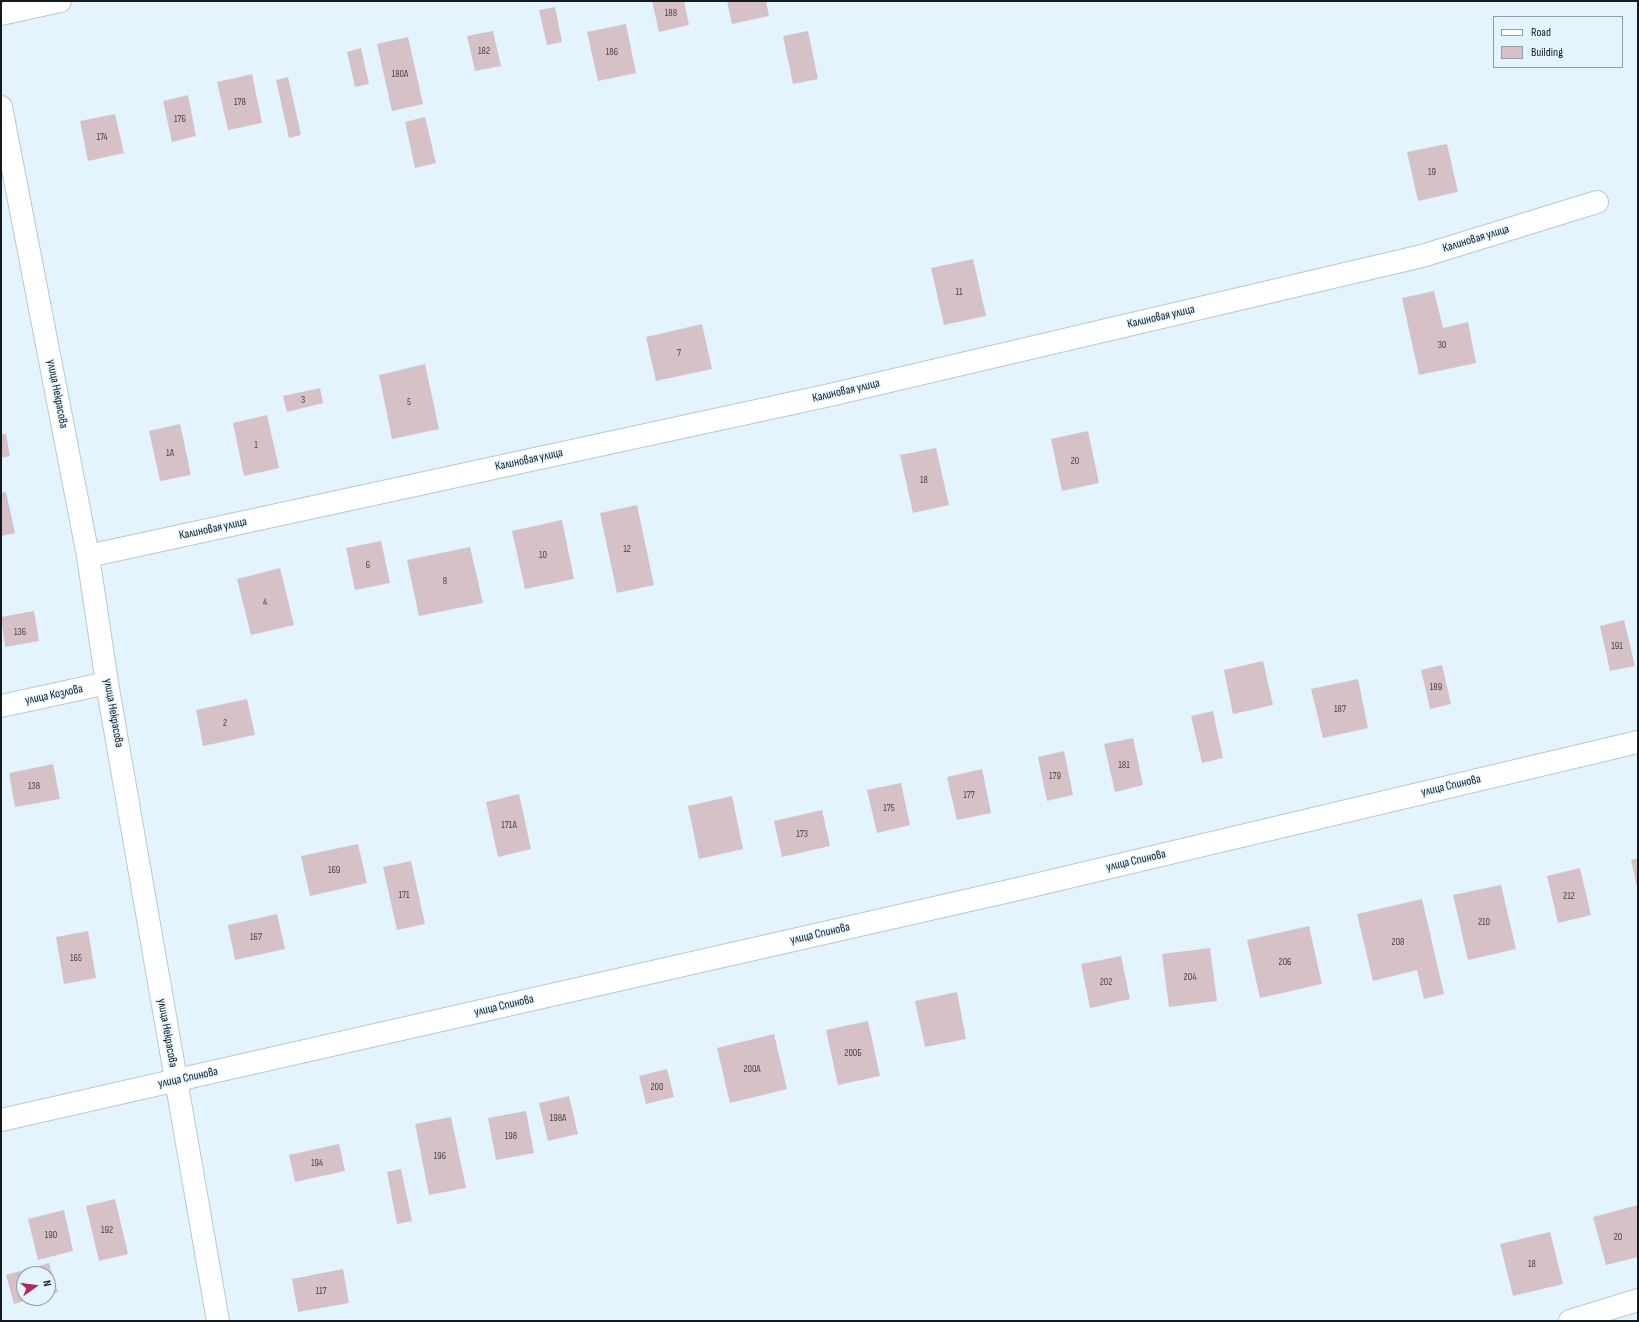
<!DOCTYPE html>
<html>
<head>
<meta charset="utf-8">
<style>
  body { margin:0 }
  #map { position:relative; width:1639px; height:1322px; overflow:hidden; background:#e3f4fe; font-family:"Sofia Sans Condensed",sans-serif }
  canvas { display:block }
  .frame { position:absolute; inset:0; border:2px solid #141a1d; pointer-events:none }
  .legend { position:absolute; left:1493px; top:16px; width:130px; height:52px; box-sizing:border-box; background:#e3f4fe; border:1px solid #909da4; margin:0; padding:5px 7px; list-style:none; font-size:12px; color:#141a1d }
  .legend li { display:flex; align-items:center; gap:8px; height:20px }
  .legend b { width:20px; border:1px solid #909da4 }
  .north { position:absolute; left:16px; top:1266px; width:40px; height:40px; box-sizing:border-box; background:#e3f4fe; border:1px solid #909da4; border-radius:50%; rotate:76deg; font-size:11px; font-weight:700; line-height:16px; text-align:center; color:#141a1d }
  .north::after { content:''; display:block; margin:auto; width:14px; height:18px; background:#b3265c; clip-path:polygon(50% 0,100% 100%,50% 72%,0 100%) }
</style>
</head>
<body>
<div id="map">
<canvas width="1639" height="1322"></canvas>
<div class="frame"></div>
<ul class="legend">
<li><b style="height:5px;background:#fff"></b>Road</li>
<li><b style="height:11px;background:#d6c2c6"></b>Building</li>
</ul>
<div class="north">N</div>
</div>
<script>
const g = document.querySelector('canvas').getContext('2d');
g.lineJoin = 'round';
function fill(path, color) { g.fillStyle = color; g.fill(path, 'evenodd'); }
function strokePath(path, color, width, dash) { g.strokeStyle = color; g.lineWidth = width; g.lineCap = dash ? 'butt' : 'round'; g.setLineDash(dash || []); g.stroke(path); }
function write(font, color, halo, rows, align = 'center') {
  g.font = font + ' "Sofia Sans Condensed",sans-serif'; g.lineWidth = 3; g.setLineDash([]); g.textBaseline = 'middle'; g.strokeStyle = halo; g.fillStyle = color; for (const [text, x, y, turn = 0] of rows) {
    g.save(); g.translate(x, y); g.rotate((+turn || 0) * Math.PI / 180); g.textAlign = isNaN(turn) ? turn : align; if (halo) g.strokeText(text, 0, 0); g.fillText(text, 0, 0); g.restore();
  }
}
fill(new Path2D(`
  M652,1H684L689,25L659,32Z
  M727,1H766L769,16L732,24Z
  M555,7L562,42L547,45L539,10Z
  M626,24L636,73L598,81L587,32Z
  M493,31L501,66L475,71L467,36Z
  M808,31L818,79L793,84L783,36Z
  M408,37L423,104L392,111L377,44Z
  M361,48L369,84L355,87L347,52Z
  M252,74L262,123L228,130L217,82Z
  M288,77L301,135L289,138L276,80Z
  M188,95L196,136L172,142L163,101Z
  M115,114L124,153L88,161L80,121Z
  M425,117L436,163L415,168L405,122Z
  M1447,144L1458,192L1418,201L1407,152Z
  M973,259L986,316L944,325L931,268Z
  M1434,291L1443,328L1468,322L1476,363L1419,375L1402,298Z
  M702,324L712,369L656,381L646,337Z
  M425,364L439,429L392,439L379,375Z
  M320,388L323,403L287,412L283,396Z
  M267,415L279,468L244,476L233,423Z
  M180,424L191,475L160,481L149,431Z
  M1088,431L1099,483L1062,491L1051,439Z
  M1,434H6L10,456L1,458Z
  M936,448L949,505L913,513L900,455Z
  M6,492L15,533L1,536V493Z
  M637,505L654,585L617,593L600,513Z
  M562,520L574,579L525,589L512,531Z
  M381,541L390,583L355,590L346,548Z
  M470,547L483,603L419,616L407,560Z
  M280,568L294,625L251,635L237,579Z
  M34,611L39,641L5,647L1,617Z
  M1624,620L1635,666L1610,671L1600,626Z
  M1263,661L1273,705L1233,714L1224,670Z
  M1442,665L1451,704L1430,709L1421,670Z
  M1358,679L1368,728L1323,738L1311,689Z
  M247,699L255,735L203,746L196,710Z
  M1213,711L1223,758L1202,763L1191,716Z
  M1133,738L1143,785L1115,792L1104,744Z
  M1064,751L1073,795L1047,801L1038,757Z
  M53,764L60,799L15,807L9,773Z
  M982,769L991,813L957,820L947,777Z
  M901,783L910,825L877,833L867,790Z
  M519,794L531,849L498,857L486,802Z
  M732,796L743,849L699,859L688,806Z
  M822,810L830,846L782,857L774,821Z
  M358,844L367,883L310,896L301,856Z
  M1638,858V887H1637L1631,860Z
  M411,861L425,924L397,930L383,867Z
  M1580,868L1591,915L1558,923L1547,876Z
  M1501,885L1516,949L1468,960L1453,895Z
  M1422,899L1444,994L1424,999L1417,970L1373,981L1357,914Z
  M277,914L285,949L235,960L228,925Z
  M1309,926L1322,984L1260,998L1247,940Z
  M88,931L96,978L64,984L56,937Z
  M1210,948L1217,1001L1169,1007L1162,954Z
  M1121,956L1130,999L1090,1008L1081,964Z
  M957,992L966,1039L925,1047L915,1001Z
  M868,1021L880,1076L838,1085L826,1030Z
  M774,1034L787,1089L730,1103L717,1048Z
  M667,1069L674,1097L646,1104L639,1076Z
  M569,1096L578,1134L548,1141L539,1103Z
  M526,1111L534,1153L496,1160L488,1118Z
  M451,1117L466,1188L429,1195L415,1124Z
  M339,1144L345,1171L295,1182L289,1155Z
  M401,1169L412,1221L397,1224L387,1172Z
  M115,1199L128,1254L99,1261L86,1206Z
  M1638,1205V1257L1606,1265L1593,1217Z
  M64,1210L73,1251L38,1260L28,1219Z
  M1550,1232L1563,1284L1513,1296L1500,1244Z
  M49,1263L58,1292L48,1295V1274H24V1298H34L14,1304L6,1275Z
  M343,1269L349,1303L298,1312L292,1279Z`), '#d6c2c6');
const minor = new Path2D(`
  M1,14L60,1
  M1,107L88,556L107,683L218,1321
  M88,556L830,395L1422,256L1597,202
  M1,706L107,683
  M1,1120L1018,889L1638,742
  M1570,1321L1638,1300`);
strokePath(minor, '#b7c8d1', 24);
strokePath(minor, '#fff', 22);
write('10px', '#444447', null, [
  ["188",671,13],
  ["182",484,51],
  ["186",612,52],
  ["180А",400,74],
  ["178",240,102],
  ["176",180,119],
  ["174",102,137],
  ["19",1432,172],
  ["11",959,292],
  ["30",1442,345],
  ["7",679,353],
  ["3",303,400],
  ["5",409,402],
  ["1",256,445],
  ["1А",170,453],
  ["20",1075,461],
  ["18",924,480],
  ["12",627,549],
  ["10",543,555],
  ["6",368,565],
  ["8",445,581],
  ["4",265,602],
  ["136",20,632],
  ["191",1617,646],
  ["189",1436,687],
  ["187",1340,709],
  ["2",225,723],
  ["181",1124,765],
  ["179",1055,776],
  ["138",34,786],
  ["177",969,795],
  ["175",889,808],
  ["171А",509,825],
  ["173",802,834],
  ["169",334,870],
  ["171",404,895],
  ["212",1569,896],
  ["210",1484,922],
  ["167",256,937],
  ["208",1398,942],
  ["165",76,958],
  ["206",1285,962],
  ["204",1190,977],
  ["202",1106,982],
  ["200Б",853,1053],
  ["200А",752,1069],
  ["200",657,1087],
  ["198А",558,1118],
  ["198",511,1136],
  ["196",440,1156],
  ["194",317,1163],
  ["192",107,1230],
  ["190",51,1235],
  ["20",1618,1237],
  ["18",1532,1264],
  ["117",321,1291]
]);
write('12px', '#141a1d', '#e3f4fe', [
  ["Калиновая улица",1476,239,-17],
  ["Калиновая улица",1161,317,-13],
  ["Калиновая улица",846,391,-13],
  ["улица Некрасова",57,394,79],
  ["Калиновая улица",529,460,-12],
  ["Калиновая улица",213,529,-12],
  ["улица Козлова",54,695,-12],
  ["улица Некрасова",113,713,80],
  ["улица Спинова",1451,786,-13],
  ["улица Спинова",1136,861,-13],
  ["улица Спинова",820,934,-13],
  ["улица Спинова",504,1006,-13],
  ["улица Некрасова",167,1033,80],
  ["улица Спинова",188,1078,-12]
]);
</script>
</body>
</html>
